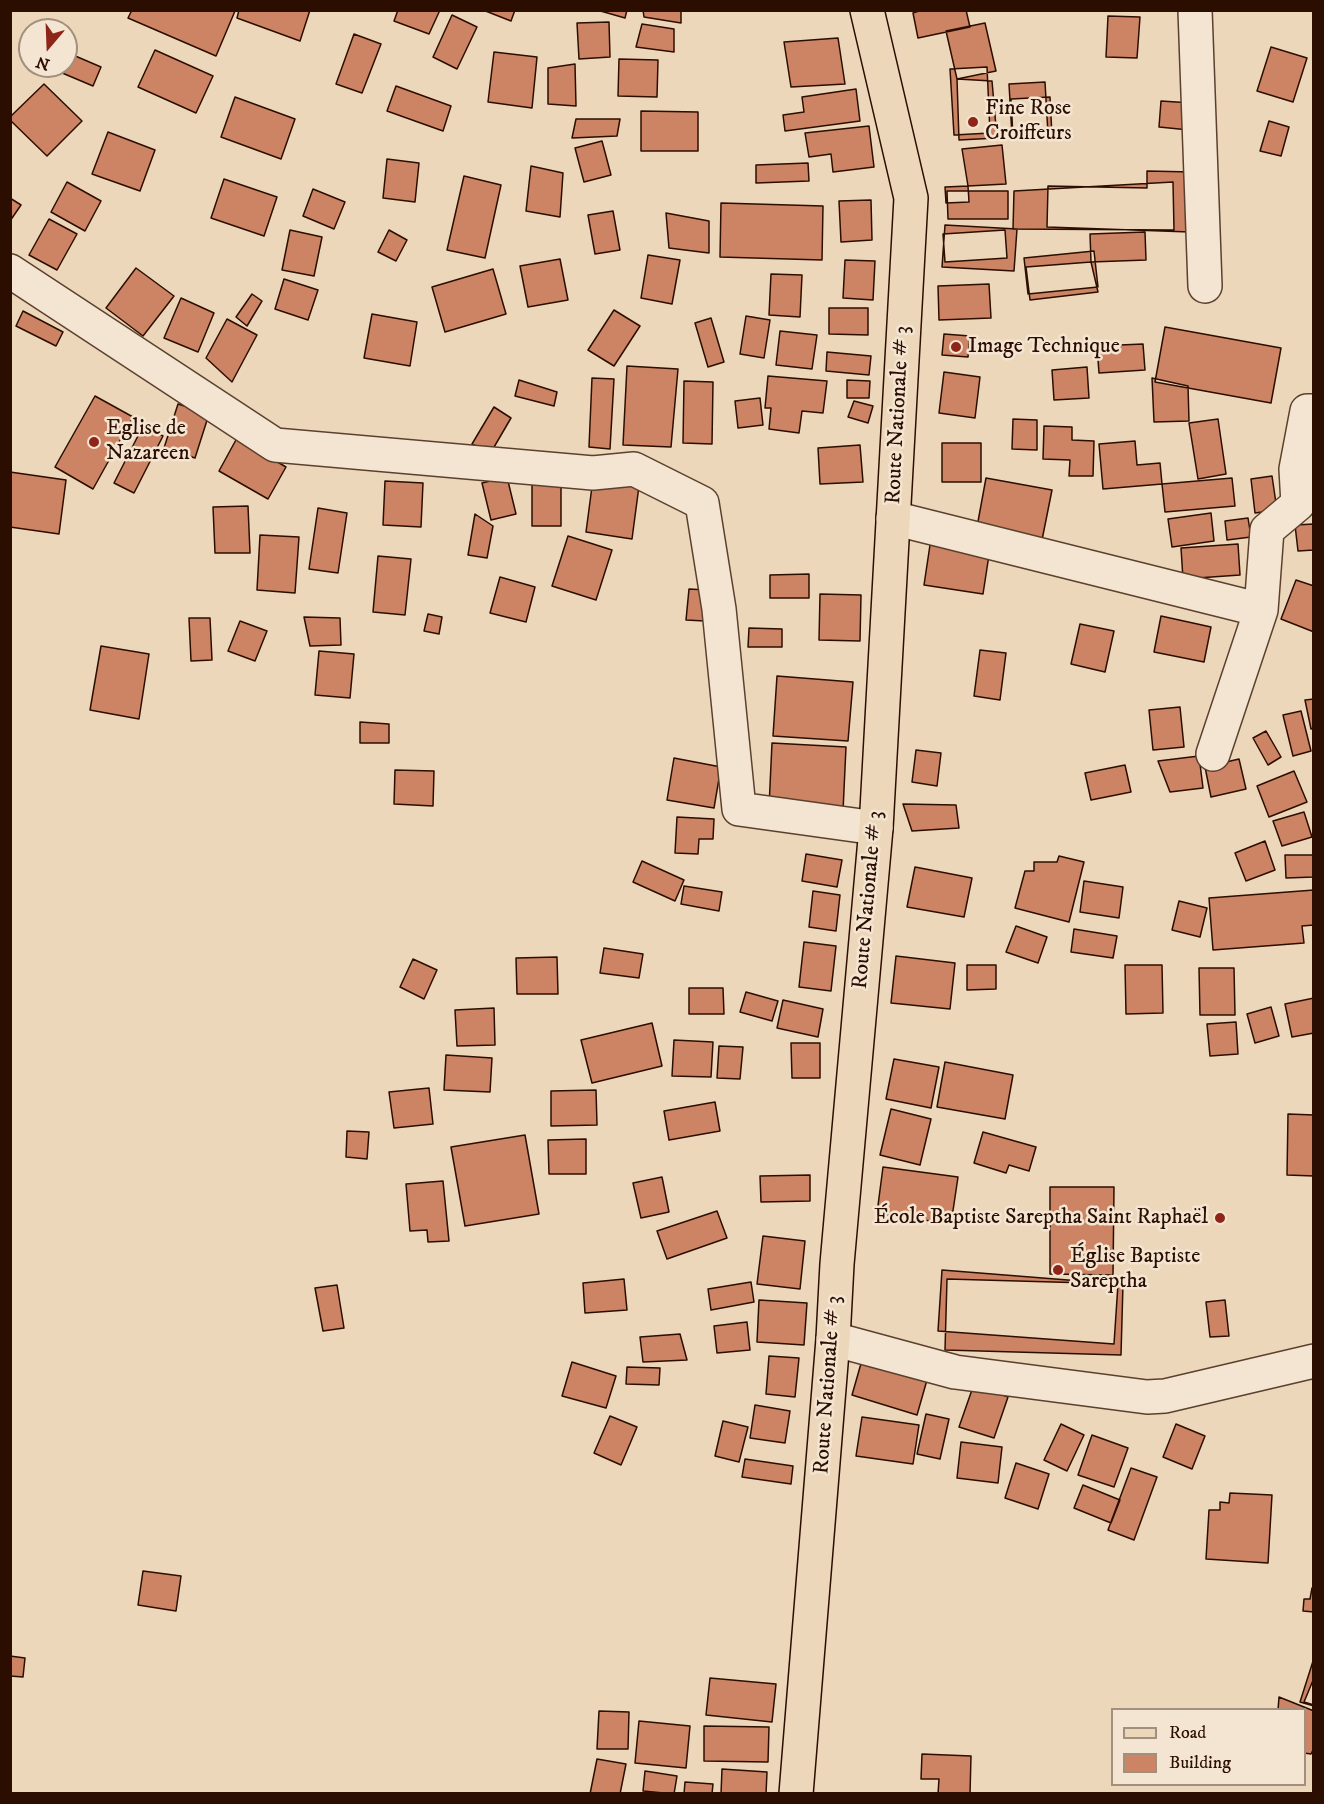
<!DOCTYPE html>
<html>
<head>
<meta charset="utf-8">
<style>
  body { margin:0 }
  #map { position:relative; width:1324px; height:1804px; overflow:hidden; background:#ecd7ba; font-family:"IM FELL DW Pica",serif }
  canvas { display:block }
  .frame { position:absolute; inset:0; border:12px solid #2c0e00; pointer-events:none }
  .legend { position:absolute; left:1111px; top:1708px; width:195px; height:78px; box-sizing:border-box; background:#f3e5d2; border:2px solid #a38f7e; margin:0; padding:8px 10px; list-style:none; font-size:18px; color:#2c0e00 }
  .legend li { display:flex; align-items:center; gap:12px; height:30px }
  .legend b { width:30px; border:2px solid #a38f7e }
  .north { position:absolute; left:18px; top:18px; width:60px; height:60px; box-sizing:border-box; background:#f3e5d2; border:2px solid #a38f7e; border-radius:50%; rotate:199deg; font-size:16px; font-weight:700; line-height:24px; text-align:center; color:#2c0e00 }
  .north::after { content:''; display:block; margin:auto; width:21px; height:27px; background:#8f2418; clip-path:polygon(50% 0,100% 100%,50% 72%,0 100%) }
</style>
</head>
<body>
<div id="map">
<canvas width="1324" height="1804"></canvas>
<div class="frame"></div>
<ul class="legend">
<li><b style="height:8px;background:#ecd7ba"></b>Road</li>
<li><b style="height:16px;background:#cc8464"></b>Building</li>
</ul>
<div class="north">N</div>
</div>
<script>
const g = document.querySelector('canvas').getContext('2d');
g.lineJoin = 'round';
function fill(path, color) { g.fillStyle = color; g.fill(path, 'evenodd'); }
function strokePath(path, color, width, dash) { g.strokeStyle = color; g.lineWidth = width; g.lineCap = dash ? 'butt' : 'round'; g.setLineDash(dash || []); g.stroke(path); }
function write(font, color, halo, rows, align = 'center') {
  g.font = font + ' "IM FELL DW Pica",serif'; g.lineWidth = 5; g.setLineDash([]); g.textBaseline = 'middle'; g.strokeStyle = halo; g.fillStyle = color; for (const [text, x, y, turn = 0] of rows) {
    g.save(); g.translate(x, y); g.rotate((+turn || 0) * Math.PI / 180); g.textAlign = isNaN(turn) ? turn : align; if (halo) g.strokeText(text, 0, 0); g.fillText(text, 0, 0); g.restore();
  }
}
const building = new Path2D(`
  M132,10H233L235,11L216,56L128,18Z
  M239,10H310L300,41L237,18Z
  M398,10H440L429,34L394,21Z
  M483,10H515L511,21Z
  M597,10H627L625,18Z
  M643,10H681V23L644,17Z
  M922,10H966L970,27L918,38L913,13Z
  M452,15L477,27L457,69L433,57Z
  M1108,16L1140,17L1137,58L1106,57Z
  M609,22L610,57L579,59L577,23Z
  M985,23L996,71L957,79L946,31Z
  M642,24L674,29V52L636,47Z
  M354,34L381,44L362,93L336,84Z
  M838,38L845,84L791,87L784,42Z
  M1271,47L1307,58L1293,102L1257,91Z
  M155,50L213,76L196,113L138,87Z
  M66,52L101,67L93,86L48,67L66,66Z
  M494,52L537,57L532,108L488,102Z
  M619,59L658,60L657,97L618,96Z
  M575,64L576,106L548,104V68Z
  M987,67L990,133L954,135L950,69Z
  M957,79L992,81L997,138L959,140Z
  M1045,82L1048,134L1012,136L1009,84Z
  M44,84L82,121L47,156L10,120V117Z
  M396,86L451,106L443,131L387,111Z
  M856,89L860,121L785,131L783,115L804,112L802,97Z
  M235,97L295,119L281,159L221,137Z
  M1050,97L1052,136L1013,137L1011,99Z
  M1161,101L1192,103L1189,130L1159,127Z
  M641,111L698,112V151H641Z
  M576,119H620L617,136L572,138Z
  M1269,121L1289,127L1281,156L1260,151Z
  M869,126L874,167L833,172L831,154L809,157L805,133Z
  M108,132L155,150L140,191L92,174Z
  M602,141L611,175L584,182L575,148Z
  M1002,145L1006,184L968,186L962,149Z
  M387,159L419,163L415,202L383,198Z
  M808,163L809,181L756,183V165Z
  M531,166L563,173L560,217L526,211Z
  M1147,171L1192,172L1190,232L1047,227L1048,186L1147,188Z
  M464,176L501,185L485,258L447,250Z
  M224,179L277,197L264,236L211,218Z
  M67,182L101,201L85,231L51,212Z
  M1173,182L1174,230L1013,229L1014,191Z
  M968,186L969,202L946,203L945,187Z
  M313,189L345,202L334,229L303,216Z
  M947,191H1008V219H948Z
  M10,198L21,205L10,221Z
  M871,200L872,240L841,242L839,201Z
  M721,203L823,206L822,260L720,257Z
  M613,211L620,250L595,254L588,215Z
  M666,213L709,221V253L669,248Z
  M49,219L77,234L57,270L29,255Z
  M945,225L1017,229L1014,271L942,267Z
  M290,230L322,237L314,276L282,270Z
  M389,230L407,240L396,261L378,252Z
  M1005,230L1007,258L945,262L943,234Z
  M1145,232L1146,260L1091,262L1090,234Z
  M1094,251L1098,287L1028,294L1024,258Z
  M648,255L680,260L672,304L641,298Z
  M560,259L568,300L528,307L520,266Z
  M845,260L875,261L873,300L843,298Z
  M1091,262L1098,292L1030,300L1026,267Z
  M136,268L174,296L143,336L106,308Z
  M493,269L506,314L445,332L432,287Z
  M771,274L802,275L800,317L769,315Z
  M284,279L318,290L308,320L275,309Z
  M989,284L991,318L939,320L938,286Z
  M252,294L262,301L247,326L236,317Z
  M181,298L214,313L198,352L164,338Z
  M829,308H868V335L829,334Z
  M614,310L640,326L614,366L588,350Z
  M23,311L63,332L56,346L16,326Z
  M372,314L417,322L410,366L364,358Z
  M746,316L770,320L764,358L740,354Z
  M711,318L724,362L708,367L695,323Z
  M227,319L257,335L232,382L206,358Z
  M1165,327L1281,348L1271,403L1155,382Z
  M780,331L817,335L812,369L776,365Z
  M944,334L970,336L968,357L942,355Z
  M1143,344L1145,370L1099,373L1097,346Z
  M827,352L871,356L869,375L826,371Z
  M627,366L678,369L671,447L623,445Z
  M1087,367L1089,398L1054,400L1052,370Z
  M944,372L980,377L975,418L939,413Z
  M768,376L827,381L823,413L802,411L799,433L769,429L771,408H765Z
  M592,378L614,379L610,449L589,447Z
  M1152,378L1188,386L1189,421L1154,422Z
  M519,380L557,392L554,406L515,396Z
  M847,380L870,381L869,398H847Z
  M684,381L713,382L712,444L683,443Z
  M95,396L133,417L93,489L55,467Z
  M760,398L763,425L738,428L735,401Z
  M854,401L873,406L868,423L848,417Z
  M178,404L209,414L195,458L164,448Z
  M494,407L511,418L490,454L472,444Z
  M1013,419L1037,420V450L1012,449Z
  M1218,419L1226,474L1198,479L1189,423Z
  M143,426L163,436L134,493L114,483Z
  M1044,426L1072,427V440L1094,441L1093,476H1069L1070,460L1043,459Z
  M237,438L286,467L268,499L219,471Z
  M1135,441L1137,465L1160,463L1162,484L1103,489L1099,444Z
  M942,443H981V482H942Z
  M860,445L863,482L820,484L818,448Z
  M10,472L66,480L59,534L10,527Z
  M1272,476L1277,510L1255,513L1251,479Z
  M507,477L516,514L491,520L482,483Z
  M532,478H561V526H532Z
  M986,478L1052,490L1042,540L977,527Z
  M1232,478L1235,506L1165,512L1162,484Z
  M593,479L639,486L632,539L586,532Z
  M385,481L423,483L421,527L383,525Z
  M248,506L250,553H215L213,507Z
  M318,508L347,513L338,573L309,569Z
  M1211,513L1214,541L1172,547L1168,519Z
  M475,514L493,526L487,558L468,555Z
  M1248,518L1251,537L1227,540L1225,521Z
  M1314,524V550L1298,551L1295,525Z
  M260,535L299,537L295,593L257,590Z
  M568,536L612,550L596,600L552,586Z
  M1238,544L1240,575L1183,579L1181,548Z
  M930,545L989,555L983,594L924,585Z
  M378,556L411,559L405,615L373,612Z
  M809,574V598H770V575Z
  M500,577L535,587L526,622L490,613Z
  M1296,580L1314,586V632L1281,619Z
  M689,589L707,590L705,621L686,620Z
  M820,594L861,595L860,641L819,640Z
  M428,614L442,617L439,634L424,631Z
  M1161,616L1211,627L1204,662L1154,652Z
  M304,617L340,618L341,645L310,646Z
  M189,618H210L212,660L191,661Z
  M240,621L267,631L255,661L228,651Z
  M1080,624L1114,631L1105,672L1071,664Z
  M749,628L782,629V647H748Z
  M101,646L149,654L139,719L90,710Z
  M980,650L1006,653L1000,700L974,696Z
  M319,651L354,654L350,698L315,695Z
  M777,676L853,682L848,741L773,736Z
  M1314,699V728L1311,729L1305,700Z
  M1180,707L1184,747L1153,750L1149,710Z
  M1301,711L1311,751L1293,756L1283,715Z
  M360,722L389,724V743H360Z
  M1266,731L1281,757L1268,765L1253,738Z
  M772,743L846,747L843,811L769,807Z
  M916,750L941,753L937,786L912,782Z
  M1199,756L1203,788L1170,792L1158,761Z
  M674,758L721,767L714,808L667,800Z
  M1239,759L1246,789L1211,797L1205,767Z
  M1125,765L1131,792L1091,800L1085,773Z
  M395,770L434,771L433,806L394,804Z
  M1294,771L1307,802L1269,817L1257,786Z
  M903,804L956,805L959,828L912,831Z
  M1304,812L1312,837L1282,846L1273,821Z
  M677,817L714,819L713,839H699L698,854L675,853Z
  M1265,841L1275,870L1246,881L1235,853Z
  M806,854L842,860L837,887L802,881Z
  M1285,855H1313L1314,877L1286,878Z
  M1059,856L1084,862L1069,922L1015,908L1025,871H1034V862H1057Z
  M642,861L684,880L675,901L633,882Z
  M915,867L972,878L964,917L907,907Z
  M1084,881L1123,887L1119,918L1080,912Z
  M684,886L722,892L719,911L681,904Z
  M1314,890V925L1302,926L1304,943L1213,950L1209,898Z
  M813,891L840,895L836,931L809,927Z
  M1179,901L1207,908L1200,937L1172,930Z
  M1016,926L1047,937L1038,963L1006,952Z
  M1074,929L1117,936L1113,958L1071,952Z
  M804,942L836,946L831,991L799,987Z
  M604,948L643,954L639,978L600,973Z
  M896,956L955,963L950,1009L891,1003Z
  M557,957L558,994H517L516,958Z
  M413,959L437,970L424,999L400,987Z
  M967,965H996V989L967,990Z
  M1125,965H1162L1163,1013L1126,1014Z
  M1199,968H1234L1235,1015H1200Z
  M689,988H723L724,1014H689Z
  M746,992L778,1001L772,1021L740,1012Z
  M1314,998V1033L1292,1037L1285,1004Z
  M783,1000L823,1009L818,1037L777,1028Z
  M1271,1007L1279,1036L1255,1043L1247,1014Z
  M494,1008L495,1045L457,1046L455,1010Z
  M1236,1022L1238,1054L1210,1056L1207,1024Z
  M652,1023L662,1066L592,1083L581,1040Z
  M674,1040L713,1042L711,1077L672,1076Z
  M791,1043H820V1078H792Z
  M719,1046L743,1047L740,1079L717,1078Z
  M446,1055L492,1058L490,1092L444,1090Z
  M894,1059L939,1067L931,1108L886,1099Z
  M945,1062L1013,1075L1005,1119L937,1107Z
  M429,1088L433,1124L394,1128L389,1092Z
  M596,1090L597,1125L551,1126V1091Z
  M715,1102L720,1131L669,1140L664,1111Z
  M891,1109L931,1119L920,1165L880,1155Z
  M1288,1114L1314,1115V1176L1287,1175Z
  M347,1131L369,1132L367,1159L346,1157Z
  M983,1132L1036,1147L1029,1171L1009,1165L1006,1173L974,1163Z
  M525,1135L539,1214L465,1226L451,1147Z
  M586,1139V1174H549L548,1140Z
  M883,1167L958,1177L951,1224L877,1213Z
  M810,1175V1201L761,1202L760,1176Z
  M662,1177L669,1212L641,1218L633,1183Z
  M443,1181L449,1241L428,1242L427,1230L410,1231L406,1184Z
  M1050,1187H1114L1113,1275L1050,1274Z
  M717,1211L727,1238L667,1259L657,1231Z
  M763,1236L805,1241L800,1289L757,1284Z
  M942,1270L1118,1284L1114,1344L938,1331Z
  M624,1279L627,1310L585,1313L583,1283Z
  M947,1279L1123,1284L1121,1355L945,1350Z
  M751,1282L754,1302L711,1310L708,1289Z
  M337,1285L344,1328L323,1331L315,1288Z
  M759,1300L807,1303L804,1345L757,1342Z
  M1225,1300L1229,1336L1210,1337L1206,1302Z
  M747,1322L750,1350L717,1353L714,1326Z
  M680,1334L687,1360L643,1362L640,1337Z
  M864,1353L929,1373L917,1415L852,1395Z
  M769,1356L799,1358L795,1397L766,1394Z
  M572,1362L616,1376L606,1408L562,1396Z
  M627,1367L660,1368L659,1385L626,1384Z
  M974,1384L1008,1397L994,1438L959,1427Z
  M755,1405L790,1411L785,1443L750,1438Z
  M926,1414L949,1419L940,1459L917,1454Z
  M610,1416L637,1427L621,1465L594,1453Z
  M862,1417L919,1425L913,1464L856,1456Z
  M723,1421L748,1427L739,1462L715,1456Z
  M1061,1424L1084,1435L1067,1471L1044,1460Z
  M1176,1424L1205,1436L1192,1469L1163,1457Z
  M1092,1435L1128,1448L1114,1487L1078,1475Z
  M961,1442L1002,1447L998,1483L957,1478Z
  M745,1459L793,1466L791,1484L742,1477Z
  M1016,1463L1049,1474L1038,1509L1005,1498Z
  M1131,1468L1157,1477L1134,1540L1108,1530Z
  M1083,1485L1120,1500L1111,1523L1074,1508Z
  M1230,1493L1272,1495L1268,1563L1206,1559L1209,1510H1220V1502L1229,1503Z
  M143,1571L181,1576L176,1611L138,1605Z
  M1312,1588H1314V1612L1303,1611L1304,1599H1310Z
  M10,1656L25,1658L23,1677L10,1676Z
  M1314,1658V1706L1300,1702Z
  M710,1678L776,1684L772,1722L706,1715Z
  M1314,1678V1705L1304,1702Z
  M1279,1697L1314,1711V1748L1311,1754L1304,1753V1710H1278Z
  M599,1711L629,1712L628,1749H597Z
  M639,1721L690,1726L686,1768L635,1763Z
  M704,1726L769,1727L768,1762L704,1761Z
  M922,1754L971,1756L970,1794H938L939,1779H921Z
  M597,1759L626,1764L620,1794H590Z
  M722,1769L767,1772L766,1794H721Z
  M645,1771L677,1776L674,1794L643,1791Z
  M685,1782L713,1784L712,1794H684Z`);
fill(building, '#cc8464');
strokePath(building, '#2c0e00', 1.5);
const minor = new Path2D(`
  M1195,10L1205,286
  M10,271L275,445L593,473L634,469L702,503L719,609L739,809L876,828
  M893,518L1261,610
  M1213,754L1261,610L1267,530L1298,504L1296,469L1307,411H1314
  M833,1339L955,1372L1147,1397L1165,1396L1314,1361`);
const major = new Path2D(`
  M796,1794L833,1339L837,1264L876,828L911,198L867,10`);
strokePath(minor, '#5c402e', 36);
strokePath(major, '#2c0e00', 36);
strokePath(minor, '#f3e5d2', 33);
strokePath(major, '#ecd7ba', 33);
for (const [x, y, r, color] of [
  [973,122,6,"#8f2418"],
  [956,347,6,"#8f2418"],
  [94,442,6,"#8f2418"],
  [1220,1218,6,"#8f2418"],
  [1058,1270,6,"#8f2418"]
]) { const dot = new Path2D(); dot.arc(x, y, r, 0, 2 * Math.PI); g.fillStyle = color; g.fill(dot); strokePath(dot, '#f3e5d2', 2); }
write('22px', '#2c0e00', '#f3e5d2', [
  ["Fine Rose",985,109],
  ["Croiffeurs",985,134],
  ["Image Technique",968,347],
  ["Eglise de",106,429],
  ["Nazareen",106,454],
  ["École Baptiste Sareptha Saint Raphaël",1208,1218,"right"],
  ["Église Baptiste",1070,1257],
  ["Sareptha",1070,1282]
], 'left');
write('22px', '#2c0e00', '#f3e5d2', [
  ["Route Nationale # 3",899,415,-87],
  ["Route Nationale # 3",869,900,-85],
  ["Route Nationale # 3",829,1385,-86]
]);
</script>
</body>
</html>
